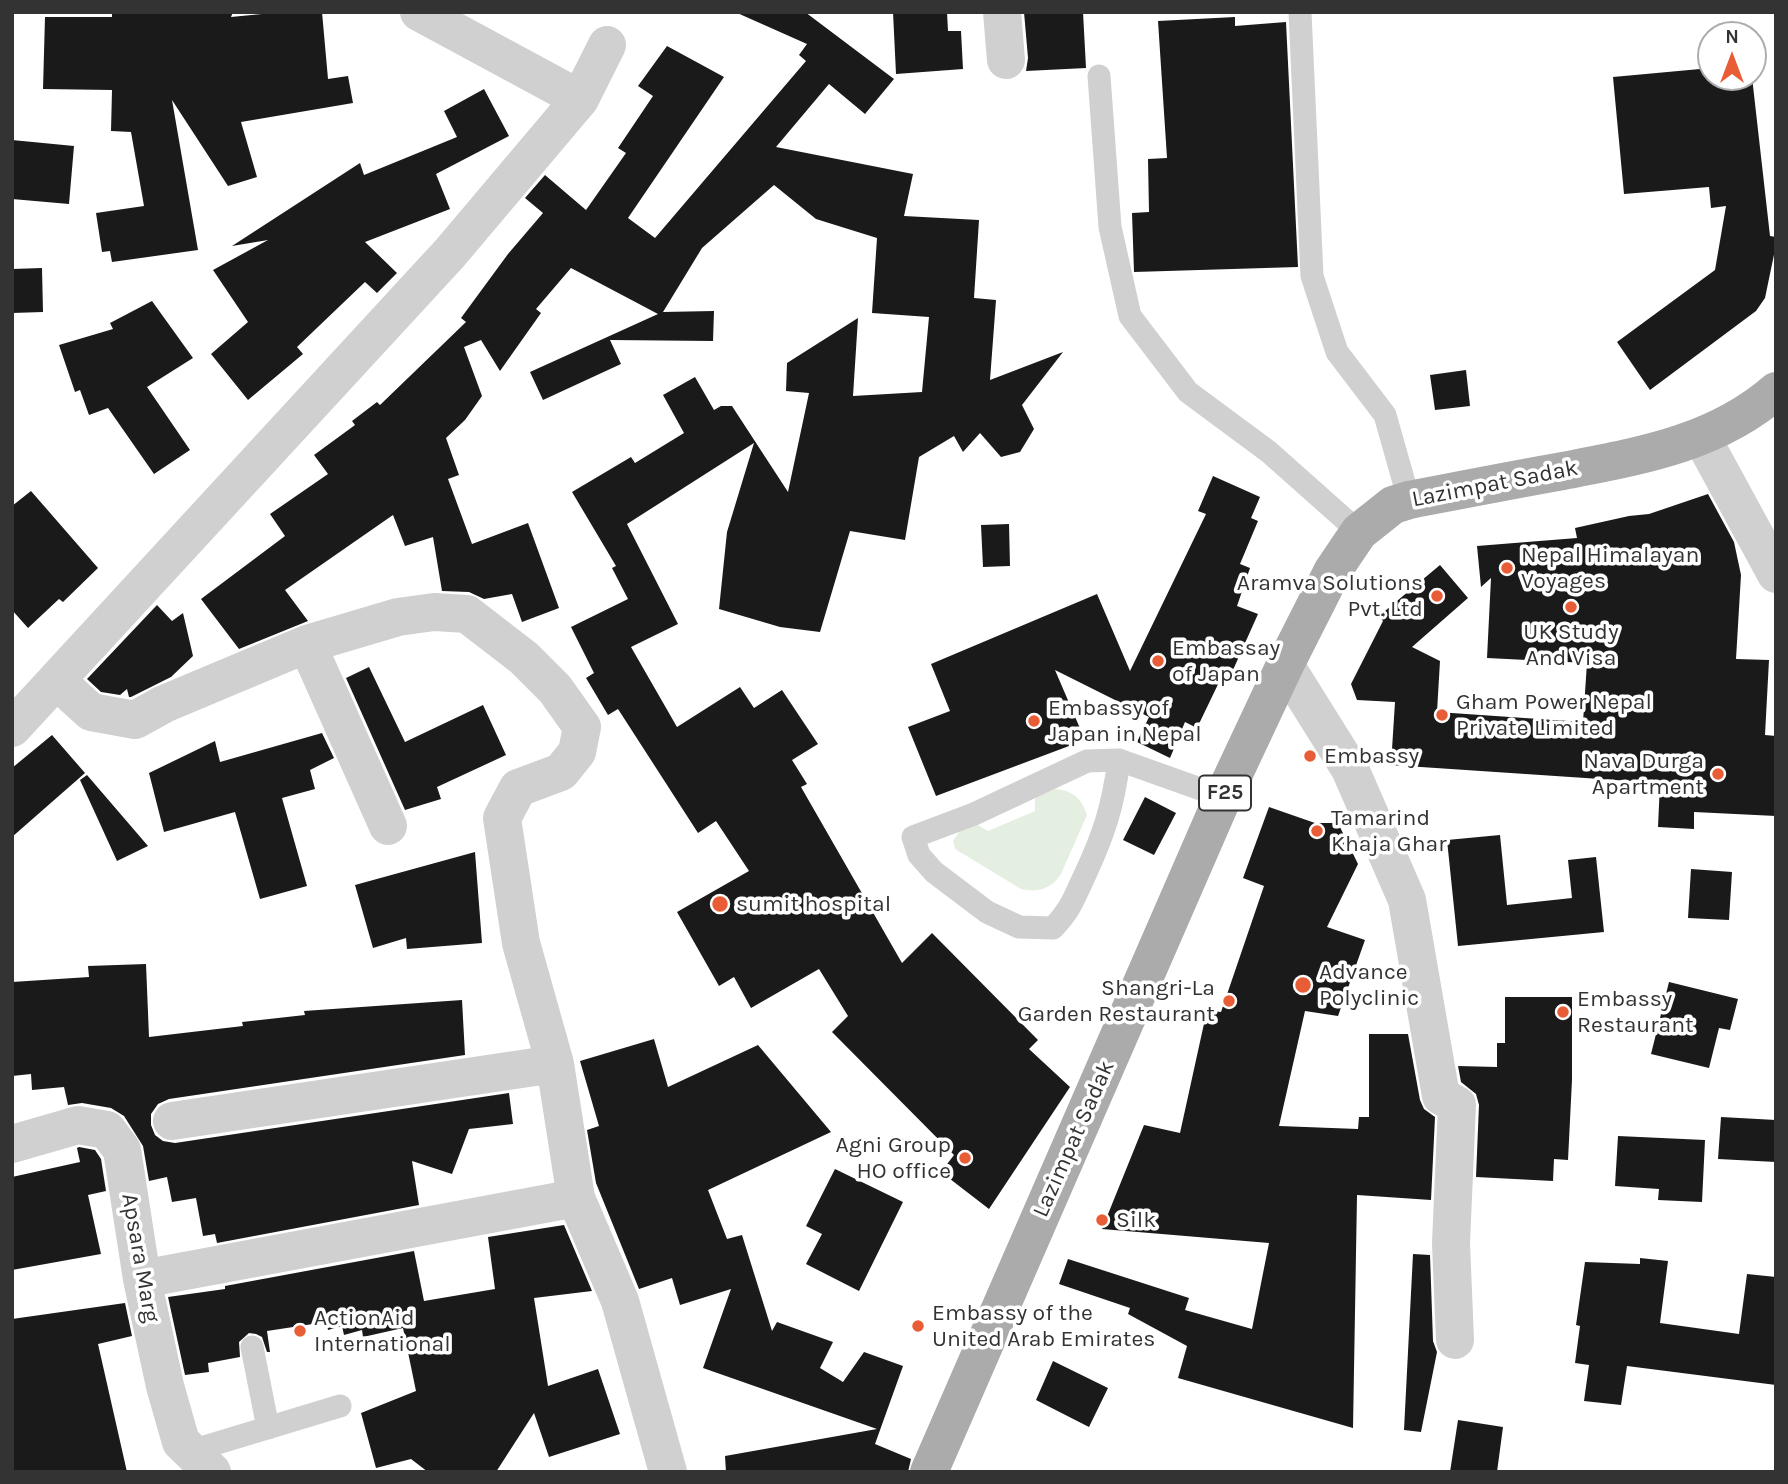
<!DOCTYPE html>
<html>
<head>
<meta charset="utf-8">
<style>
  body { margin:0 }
  #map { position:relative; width:1788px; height:1484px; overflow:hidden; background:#fff; font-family:Karla,sans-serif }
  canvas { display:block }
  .frame { position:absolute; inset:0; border:14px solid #333; pointer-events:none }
  .north { position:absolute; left:1697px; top:21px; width:70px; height:70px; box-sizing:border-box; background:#fff; border:2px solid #adadad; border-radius:50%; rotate:0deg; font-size:19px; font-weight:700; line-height:28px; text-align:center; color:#333 }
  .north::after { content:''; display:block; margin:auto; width:24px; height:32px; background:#e85c36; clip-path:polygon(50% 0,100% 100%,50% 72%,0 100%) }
</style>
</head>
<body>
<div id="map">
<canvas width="1788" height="1484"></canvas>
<div class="frame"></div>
<div class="north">N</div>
</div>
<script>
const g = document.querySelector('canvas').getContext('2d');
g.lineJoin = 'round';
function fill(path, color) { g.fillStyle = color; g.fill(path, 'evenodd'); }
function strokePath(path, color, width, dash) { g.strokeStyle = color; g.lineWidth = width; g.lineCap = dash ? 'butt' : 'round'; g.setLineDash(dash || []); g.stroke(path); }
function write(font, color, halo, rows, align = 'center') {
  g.font = font + ' Karla,sans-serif'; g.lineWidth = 7; g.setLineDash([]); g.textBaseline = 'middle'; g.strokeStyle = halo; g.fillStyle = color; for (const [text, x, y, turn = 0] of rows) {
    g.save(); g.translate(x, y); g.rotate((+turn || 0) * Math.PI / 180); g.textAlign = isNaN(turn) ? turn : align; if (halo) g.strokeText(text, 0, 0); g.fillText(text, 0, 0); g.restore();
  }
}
fill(new Path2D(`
  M1054,789C1072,790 1082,798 1087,815L1061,874C1051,889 1038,893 1021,889L955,849L953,841L961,829L976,824L988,831L1035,811V798Z`), '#e5efe1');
fill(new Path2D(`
  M112,12H233L231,17L282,12H322L328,79L348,76L353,103L241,122L257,177L228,186L172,100L198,250L112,262L110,251L102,252L96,213L144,206L131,132L111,131L112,90L43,89L45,17H112Z
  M735,12H805L894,79L865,114L829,84L776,147L913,174L904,216L979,220L974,298L996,300L990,380L1063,352L1022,405L1034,429L1020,452L1001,457L980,433L963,452L954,436L919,457L905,540L850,531L820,632L780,627L719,609L727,532L754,443L627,524L678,624L631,647L677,727L740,687L754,708L782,690L818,744L792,760L807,784L801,787L902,963L932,933L1038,1040L1029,1049L1070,1087L989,1209L941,1172L954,1155L832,1032L848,1016L819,969L751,1008L734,977L719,986L677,912L749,871L716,821L698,833L618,709L608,715L586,678L594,673L571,627L628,599L612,568L616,566L572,492L631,457L635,463L684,433L663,395L695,377L714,410L721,406H732L788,492L809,393L786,391L787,363L858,318L853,396L922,392L929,317L872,313L877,238L816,219L774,185L702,248L663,312L714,311L713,341L610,340L621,364L543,400L530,372L658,314L571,268L536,309L541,313L500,371L481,340L464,347L482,396L465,420L446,438L459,475L448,479L472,544L528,523L559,608L522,622L512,594L484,599L469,592L442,591L433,537L405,546L393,515L285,590L308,621L239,649L201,599L285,536L270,514L328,474L314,455L355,425L352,421L377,402L380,405L466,322L461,318L508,254L543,213L525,198L545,175L586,210L626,153L618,148L653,96L638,86L667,46L724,77L628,218L655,238L806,61L799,55L807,44Z
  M893,12H947L948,31H961L963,69L896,74Z
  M1024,12H1083L1086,68L1026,71L1028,58Z
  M1235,17V26L1286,22L1298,267L1134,272L1132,213L1149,212L1148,159L1167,158L1158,21Z
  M1711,68V77H1752L1770,236L1776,237V245L1765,298L1756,311L1650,390L1617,342L1715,270L1726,206L1711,208L1709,187L1624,194L1613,77Z
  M484,89L509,136L436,174L450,209L365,242L397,273L377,293L365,282L297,347L303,354L248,400L211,354L248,322L213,270L268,240L232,246L360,163L364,175L457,137L444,111Z
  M12,140L74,146L69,204L12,199Z
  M42,268L43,312L12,313V269Z
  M152,301L193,358L147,387L190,450L154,474L108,408L89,415L80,390L75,392L59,345L113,329L110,323Z
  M1466,370L1470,406L1435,410L1430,375Z
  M1213,476L1260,497L1251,518L1258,521L1240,564L1250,568L1237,606L1258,614L1229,679L1222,676L1197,728L1185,722L1170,758L1137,742L1149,717L1055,670L1085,740L936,796L908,727L950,711L931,664L1097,594L1130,671L1206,514L1198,511Z
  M31,491L98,568L63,602L59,599L28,628L12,610V506Z
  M1708,494L1734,542L1741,575L1736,659L1769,660L1765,735L1776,736V816L1694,812V829L1658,827L1660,783L1391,765L1395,702L1357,700L1351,684L1383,621L1379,616L1440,565L1468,598L1412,647L1440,661L1437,712L1583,722L1587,663L1487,658L1491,578L1481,587L1477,546L1577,538L1575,528L1629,516L1649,514Z
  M1009,524L1010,566L983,567L981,525Z
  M157,605L172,621L183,613L193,656L171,677L131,697H129L127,689L120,695L101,692L87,679Z
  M369,667L405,742L483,705L506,755L437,787L441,799L405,810L346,678Z
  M322,733L334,758L310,770L315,789L282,798L307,886L260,899L235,812L164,832L149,773L215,741L220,762Z
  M52,735L85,773L12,837V768Z
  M87,775L148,846L117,861L80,780Z
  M1145,797L1176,813L1154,855L1123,840Z
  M1269,807L1315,823H1338L1358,864L1327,927L1365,940L1338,1016L1305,1011L1279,1126L1358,1129L1359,1117H1369V1034H1408L1420,1100L1424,1109L1435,1117L1431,1200L1357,1195L1353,1428L1178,1378L1187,1346L1128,1314L1130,1308L1059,1284L1068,1259L1189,1298L1185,1310L1252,1329L1269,1243L1102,1229L1144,1125L1180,1133L1207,1010L1221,1012L1264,886L1243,878Z
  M1500,835L1507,905L1572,898L1568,860L1596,857L1604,932L1458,946L1447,840Z
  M475,852L482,943L407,949L406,938L373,948L355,885Z
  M1691,869L1732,872L1729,920L1688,918Z
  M146,964L149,1037L243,1026L242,1022L305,1015L304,1011L462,1000L465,1055L169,1099L158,1104L151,1114V1125L155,1135L163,1141L175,1143L509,1093L513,1124L469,1129L452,1174L412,1161L419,1205L217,1243L215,1234L203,1236L196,1198L172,1202L167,1177L149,1181L143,1146L124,1116L111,1108L82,1103L68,1105L64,1087L32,1090L31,1074L12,1076V982L89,977L88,966Z
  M1669,982L1738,999L1730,1030L1719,1028L1709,1068L1651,1054Z
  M1505,997H1572V1080L1568,1160L1554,1159L1553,1181L1476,1177L1479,1105L1476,1094L1461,1082L1458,1066L1497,1067V1043H1505Z
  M654,1039L668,1087L758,1045L831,1132L708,1190L727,1239L742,1235L772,1331L777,1322L833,1342L820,1368L843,1382L864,1352L903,1366L875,1444L911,1459L908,1472H726L725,1456L877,1429L703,1368L731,1289L680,1305L672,1278L639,1289L596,1183L587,1130L599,1126L580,1061Z
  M1721,1117L1776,1120V1162L1718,1159Z
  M1618,1136L1705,1140L1702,1202L1658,1200L1659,1189L1615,1186Z
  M79,1147L95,1150L101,1159L106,1191L88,1195L101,1254L12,1270V1177L80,1162L77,1148Z
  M835,1169L903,1202L859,1291L806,1264L822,1234L806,1226Z
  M564,1225L592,1291L534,1298L548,1386L598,1369L620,1434L549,1457L534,1413L496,1472H428L411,1459L376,1468L361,1413L416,1391L403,1328L363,1337L362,1330L344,1335L342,1326L328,1330L326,1322L267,1331L270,1352H267L262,1337L256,1334L249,1333L239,1342L240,1357L208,1363L209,1372L185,1375L168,1297L225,1289V1286L414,1251L424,1301L495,1289L488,1237Z
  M1413,1254L1430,1255L1433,1341L1437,1352L1421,1432L1404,1430Z
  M1640,1258L1668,1261L1660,1323L1739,1334L1747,1274L1776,1277V1385L1627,1366L1621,1405L1584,1401L1589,1365L1575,1363L1580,1326L1576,1325L1585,1262L1640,1264Z
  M125,1303L132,1336L98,1344L127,1472H12V1319Z
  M1053,1361L1108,1388L1089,1427L1036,1400Z
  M1458,1420L1503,1427L1497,1472H1450Z`), '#1a1a1a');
strokePath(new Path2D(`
  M1300,12L1312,276L1337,352L1385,415L1409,500
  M1099,76L1110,227L1130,316L1188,392L1269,452L1359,532
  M1119,760L1087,761L974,814L913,837L919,855L934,872L987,912L1019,927L1053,928C1071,909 1073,900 1084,877C1104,834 1113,807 1119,760L1223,797
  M252,1347L268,1428
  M191,1451L340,1406`), '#d0d0d0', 23);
strokePath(new Path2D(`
  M419,12L580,99
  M1002,12L1006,60
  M1702,438L1776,574
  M307,644L388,826
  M1285,665L1350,769L1407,900L1441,1096L1457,1105L1451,1243L1455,1340
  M57,681L91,712L135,720L164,704L307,644L398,617L434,612L467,614L524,658L555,689L582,727L577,752L561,772L518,788L502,818L521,943L555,1064L576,1198L620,1301L668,1472
  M12,728L450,253L580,99L607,45
  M172,1121L555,1064
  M12,1144L78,1125L107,1130L122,1150L142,1279L165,1386L181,1442L212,1472
  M142,1279L576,1198`), '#d0d0d0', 38);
strokePath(new Path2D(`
  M929,1472L1223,797L1285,665L1332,572L1359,532L1393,505L1409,500C1461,490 1512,480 1563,471C1639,456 1715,444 1776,391`), '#ababab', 38);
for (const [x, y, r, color] of [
  [1507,568,7,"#e85c36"],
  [1437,596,7,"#e85c36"],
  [1571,607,7,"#e85c36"],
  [1158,661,7,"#e85c36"],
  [1442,715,7,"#e85c36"],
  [1034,721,7,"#e85c36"],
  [1310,756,7,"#e85c36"],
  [1718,774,7,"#e85c36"],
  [1317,831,7,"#e85c36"],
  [720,904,9,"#e85c36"],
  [1303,985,9,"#e85c36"],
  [1229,1001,7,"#e85c36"],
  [1563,1012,7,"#e85c36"],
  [965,1158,7,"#e85c36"],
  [1102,1220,7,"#e85c36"],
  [918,1326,7,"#e85c36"],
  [300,1331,7,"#e85c36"]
]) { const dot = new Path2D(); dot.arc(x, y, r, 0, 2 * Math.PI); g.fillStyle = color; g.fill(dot); strokePath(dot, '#fff', 2.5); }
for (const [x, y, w] of [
  [1225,793,52]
]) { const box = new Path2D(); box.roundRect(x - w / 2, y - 17.5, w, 35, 5); g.fillStyle = '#fff'; g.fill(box); strokePath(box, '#333', 2); }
write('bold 21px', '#333', null, [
  ["F25",1225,793]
]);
write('23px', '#333', '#fff', [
  ["Lazimpat Sadak",1495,484,-11],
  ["Lazimpat Sadak",1074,1139,-66],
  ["Apsara Marg",140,1258,80]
]);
write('23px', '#333', '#fff', [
  ["Nepal Himalayan",1521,555],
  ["Voyages",1521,581],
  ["Aramva Solutions",1423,583,"right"],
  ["Pvt. Ltd",1423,609,"right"],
  ["UK Study",1571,632,"center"],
  ["And Visa",1571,658,"center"],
  ["Embassay",1172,648],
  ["of Japan",1172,674],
  ["Gham Power Nepal",1456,702],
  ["Private Limited",1456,728],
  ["Embassy of",1048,708],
  ["Japan in Nepal",1048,734],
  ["Embassy",1324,756],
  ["Nava Durga",1704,761,"right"],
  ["Apartment",1704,787,"right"],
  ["Tamarind",1331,818],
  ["Khaja Ghar",1331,844],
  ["sumit hospital",736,904],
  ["Advance",1319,972],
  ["Polyclinic",1319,998],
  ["Shangri-La",1215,988,"right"],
  ["Garden Restaurant",1215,1014,"right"],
  ["Embassy",1577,999],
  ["Restaurant",1577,1025],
  ["Agni Group",951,1145,"right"],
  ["HO office",951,1171,"right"],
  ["Silk",1116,1220],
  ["Embassy of the",932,1313],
  ["United Arab Emirates",932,1339],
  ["ActionAid",314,1318],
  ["International",314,1344]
], 'left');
</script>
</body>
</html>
